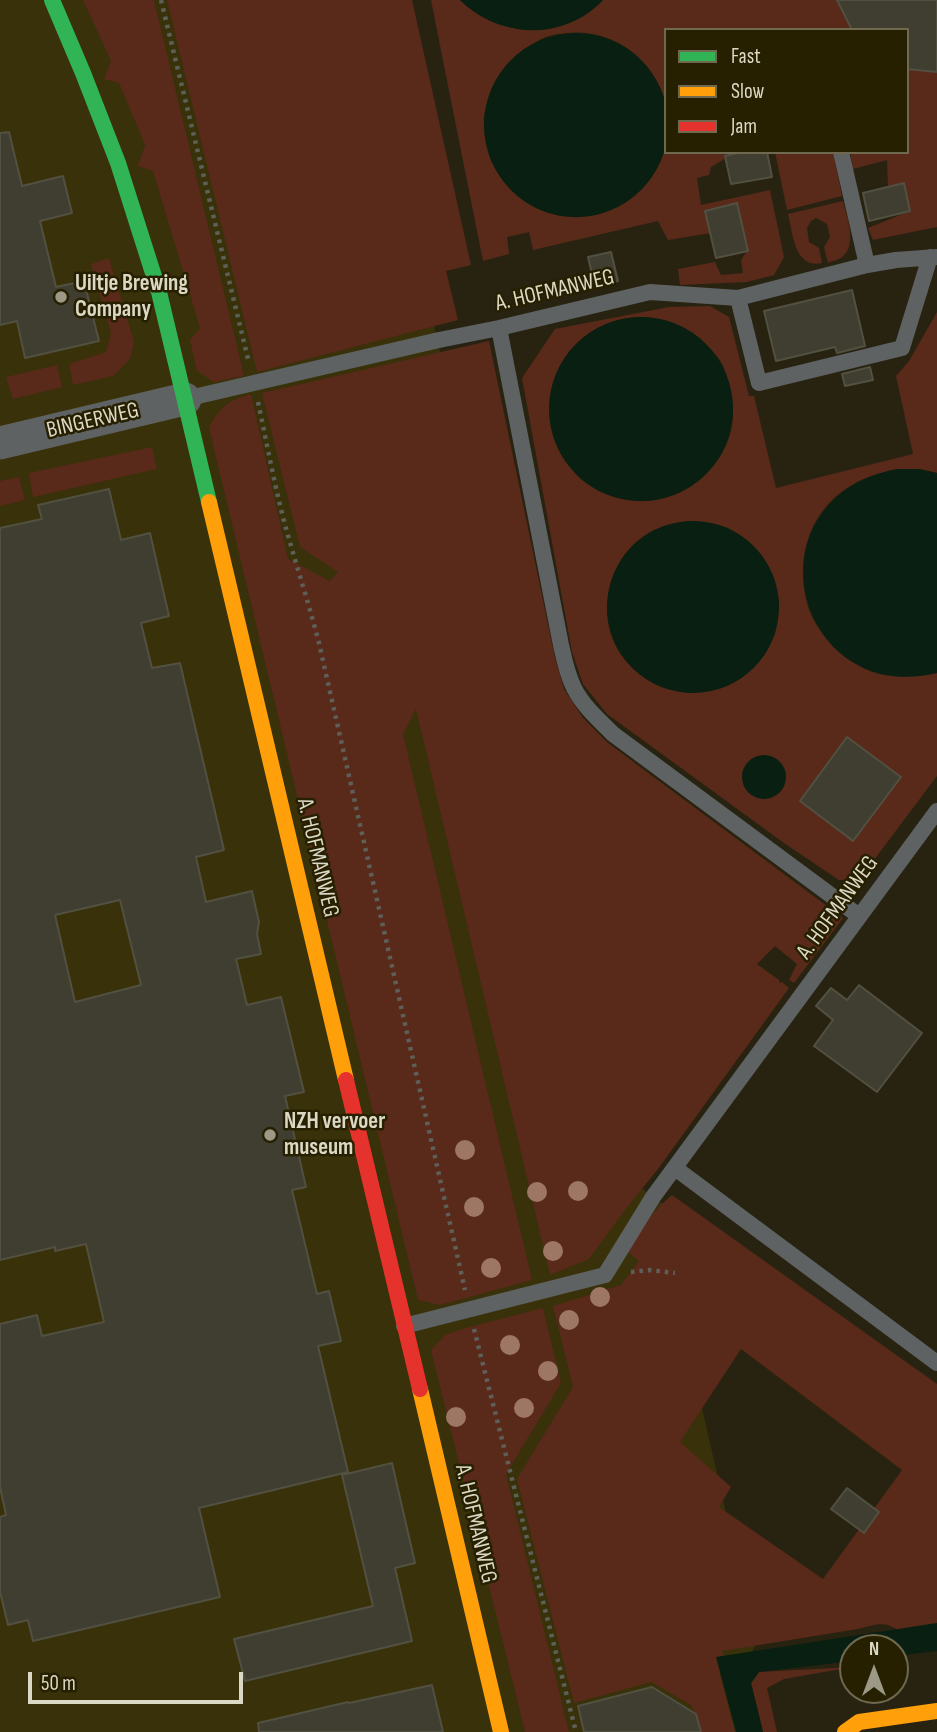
<!DOCTYPE html>
<html>
<head>
<meta charset="utf-8">
<style>
  body { margin:0 }
  #map { position:relative; width:937px; height:1732px; overflow:hidden; background:#282311; font-family:"Sofia Sans Condensed",sans-serif }
  canvas { display:block }
  .legend { position:absolute; left:664px; top:28px; width:245px; height:126px; box-sizing:border-box; background:#272000; border:2px solid #6f6a4f; margin:0; padding:9px 12px; list-style:none; font-size:21px; color:#dbd8c5 }
  .legend li { display:flex; align-items:center; gap:14px; height:35px }
  .legend b { width:35px; border:2px solid #6f6a4f }
  .north { position:absolute; left:839px; top:1634px; width:70px; height:70px; box-sizing:border-box; background:#272000; border:2px solid #6f6a4f; border-radius:50%; rotate:0deg; font-size:19px; font-weight:700; line-height:28px; text-align:center; color:#dbd8c5 }
  .north::after { content:''; display:block; margin:auto; width:24px; height:32px; background:#9c9986; clip-path:polygon(50% 0,100% 100%,50% 72%,0 100%) }
  .scale { position:absolute; left:28px; top:1672px; width:215px; height:32px; box-sizing:border-box; border:4px solid #dbd8c5; border-top:0; padding-left:9px; font-size:21px; line-height:24px; white-space:nowrap; color:#dbd8c5; -webkit-text-stroke:5px #272000; paint-order:stroke }
</style>
</head>
<body>
<div id="map">
<canvas width="937" height="1732"></canvas>
<ul class="legend">
<li><b style="height:9px;background:#30b455"></b>Fast</li>
<li><b style="height:9px;background:#ff9f0a"></b>Slow</li>
<li><b style="height:9px;background:#e5322d"></b>Jam</li>
</ul>
<div class="north">N</div>
<div class="scale">50 m</div>
</div>
<script>
const g = document.querySelector('canvas').getContext('2d');
g.lineJoin = 'round';
function fill(path, color) { g.fillStyle = color; g.fill(path, 'evenodd'); }
function strokePath(path, color, width, dash) { g.strokeStyle = color; g.lineWidth = width; g.lineCap = dash ? 'butt' : 'round'; g.setLineDash(dash || []); g.stroke(path); }
function write(font, color, halo, rows, align = 'center') {
  g.font = font + ' "Sofia Sans Condensed",sans-serif'; g.lineWidth = 5; g.setLineDash([]); g.textBaseline = 'middle'; g.strokeStyle = halo; g.fillStyle = color; for (const [text, x, y, turn = 0] of rows) {
    g.save(); g.translate(x, y); g.rotate((+turn || 0) * Math.PI / 180); g.textAlign = isNaN(turn) ? turn : align; if (halo) g.strokeText(text, 0, 0); g.fillText(text, 0, 0); g.restore();
  }
}
fill(new Path2D(`
  M0,0H357L637,1185L666,1206L662,1232L756,1645L737,1675L758,1732H0Z`), '#393109');
fill(new Path2D(`
  M82,0H154L244,376L214,382L197,371L190,340L200,328L153,171L138,166L145,145L119,83L104,79L111,61L84,2Z
  M167,0H412L471,265L446,271L458,320L257,372Z
  M431,0H460C470,10 480,15 492,20C501,23 509,28 518,29C548,35 582,22 603,0H937V227L873,240L868,228L910,211L904,184L888,187L887,160L853,169L850,152H907V30H666V104C654,59 613,28 566,33C556,34 544,36 536,42C527,47 513,70 506,79C494,94 482,105 484,126C493,236 633,251 666,146V152H731V155L711,167L709,175L697,178L701,205L770,190L784,257L774,275L747,282L680,285L678,269L715,262L721,275L743,273L741,260L748,250L741,221L721,207L705,211L711,233L668,240L658,221L533,250L529,232L507,237L509,254L483,261Z
  M775,152H833L842,196L787,210Z
  M843,201C847,217 859,249 839,259C835,261 831,261 828,263L824,247L830,237L827,224L816,218L811,221L807,228L809,242L819,248L822,263C794,269 793,233 788,214Z
  M109,258L134,342L130,359L113,376L73,385L69,364L106,352L111,333L91,264Z
  M710,306L729,317L749,396H754L776,488L913,454L896,376L909,361L937,312V473C871,458 807,497 803,567C802,586 806,608 816,624C822,633 832,640 839,647C844,652 849,658 854,662C876,680 911,679 937,673V776L859,880H839L784,843L607,714L583,684L572,652L522,378L555,329L669,307ZM646,317C671,320 678,325 698,340C703,345 710,349 715,354C725,364 728,379 730,392C732,399 733,407 733,414C732,463 686,504 637,501C532,494 518,348 619,320C628,317 637,318 646,317ZM690,521L716,524L728,528L744,538L774,578L779,603L777,622L775,634L763,656L692,693C647,690 608,658 607,610C607,603 609,596 610,589C614,567 626,548 644,536C658,526 674,523 690,521Z
  M489,341L555,658L564,689L583,718L608,743L843,918L794,983L789,980L797,964L775,946L757,964L779,980L780,983L782,982L789,988L658,1169L624,1211L589,1259L550,1275L416,709L403,734L532,1280L440,1305L418,1300L209,428C220,406 228,401 251,394L288,559L330,581L338,572L300,547L262,393Z
  M57,365L62,387L13,399L6,377Z
  M152,447L157,469L33,497L29,473Z
  M19,477L25,500L0,506V481Z
  M672,1195L937,1384V1633L905,1636C888,1620 880,1623 858,1629L722,1651L727,1669L720,1674L735,1732H702L696,1714L691,1705L651,1682L574,1703L517,1479L573,1387L553,1306L621,1285L639,1261L627,1251C640,1229 653,1211 672,1195ZM741,1349L902,1470L823,1579L719,1507L731,1487L680,1442Z
  M543,1308L561,1383L506,1474L569,1732H525L431,1350L445,1335L462,1329Z
  M853,1667L784,1679L767,1688L777,1732H763L751,1683L759,1672Z`), '#592919');
fill(new Path2D(`
  M460,0H603C565,41 499,39 460,0Z
  M484 125a92 92 0 1 1 184 0a92 92 0 1 1-184 0Z
  M549 409a92 92 0 1 1 184 0a92 92 0 1 1-184 0Z
  M897,469H920L937,473V673C792,706 746,498 897,469Z
  M607 607a86 86 0 1 1 172 0a86 86 0 1 1-172 0Z
  M742 777a22 22 0 1 1 44 0a22 22 0 1 1-44 0Z
  M937,1623V1651L895,1656V1648H853V1661L759,1672L751,1683L763,1732H736L716,1657Z`), '#081f11');
const building = new Path2D(`
  M837,0H937V72L907,69V30H852Z
  M9,132L22,186L63,176L72,213L40,221L56,287L84,281L99,341L25,358L17,321L0,325V133Z
  M742,152H767L772,177L731,184L725,156Z
  M904,183L910,211L869,221L863,193Z
  M737,203L748,251L716,258L705,211Z
  M611,252L618,281L595,287L588,257Z
  M852,290L865,346L837,353L835,347L776,361L764,311Z
  M870,367L873,380L845,386L842,374Z
  M109,489L121,540L150,533L169,616L141,623L152,668L180,663L224,850L196,857L206,902L252,891L259,922L257,934L261,954L236,959L247,1005L281,997L304,1092L285,1096L306,1187L292,1190L317,1294L329,1291L341,1341L318,1346L348,1472L199,1508L220,1597L33,1641L28,1620L8,1625L0,1592V1517L6,1515L0,1487V1324L37,1315L42,1336L104,1322L86,1244L55,1251V1247L0,1260V528L42,519L38,505ZM120,900L141,985L75,1002L55,915Z
  M847,737L901,777L853,841L800,801Z
  M859,985L922,1033L877,1092L814,1046L833,1020L816,1006L831,988L847,1000Z
  M392,1463L415,1563L395,1568L412,1641L245,1681L234,1639L373,1606L342,1475Z
  M847,1488L879,1512L864,1533L831,1509Z
  M432,1685L443,1732H259L258,1723L348,1702L349,1703Z
  M652,1687L696,1714L701,1732H584L578,1706Z`);
fill(building, '#403e30');
strokePath(building, '#515041', 2);
strokePath(new Path2D(`
  M161,0L249,363
  M258,402C268,448 276,495 289,539C299,574 310,608 319,643L465,1290
  M631,1272L650,1270L675,1273
  M474,1329L576,1732`), '#5f5f59', 4.5, [3.5, 5]);
strokePath(new Path2D(`
  M841,152L867,265
  M738,298L759,383L902,348L930,257
  M499,328L561,645C564,659 567,674 574,688C583,706 599,720 613,734L859,916
  M185,399L439,340L499,328L650,292L738,298L867,265L896,260L937,257
  M675,1168L937,1363
  M404,1326L605,1275L653,1197L937,811`), '#5e6262', 16);
strokePath(new Path2D(`
  M0,443L185,399`), '#5e6262', 33);
strokePath(new Path2D(`
  M52,0L83,73L118,163L159,292L209,502`), '#30b455', 16);
strokePath(new Path2D(`
  M209,502L346,1080
  M420,1389L501,1732
  M845,1732L859,1722L937,1711`), '#ff9f0a', 16);
strokePath(new Path2D(`
  M346,1080L420,1389`), '#e5322d', 16);
g.fillStyle = '#9d7764';
for (const [x, y] of [
  [465,1150],
  [578,1191],
  [537,1192],
  [474,1207],
  [553,1251],
  [491,1268],
  [600,1297],
  [569,1320],
  [510,1345],
  [548,1371],
  [524,1408],
  [456,1417]
]) { g.beginPath(); g.arc(x, y, 10, 0, 2 * Math.PI); g.fill(); }
for (const [x, y, r, color] of [
  [61,297,7,"#9c9986"],
  [270,1135,7,"#9c9986"]
]) { const dot = new Path2D(); dot.arc(x, y, r, 0, 2 * Math.PI); g.fillStyle = color; g.fill(dot); strokePath(dot, '#272000', 2.5); }
write('bold 23px', '#dbd8c5', '#272000', [
  ["Uiltje Brewing",75,284],
  ["Company",75,310],
  ["NZH vervoer",284,1122],
  ["museum",284,1148]
], 'left');
write('23px', '#dbd8c5', '#272000', [
  ["A. HOFMANWEG",555,291,-13],
  ["BINGERWEG",93,421,-13],
  ["A. HOFMANWEG",317,858,77],
  ["A. HOFMANWEG",838,908,-54],
  ["A. HOFMANWEG",475,1524,77]
]);
</script>
</body>
</html>
